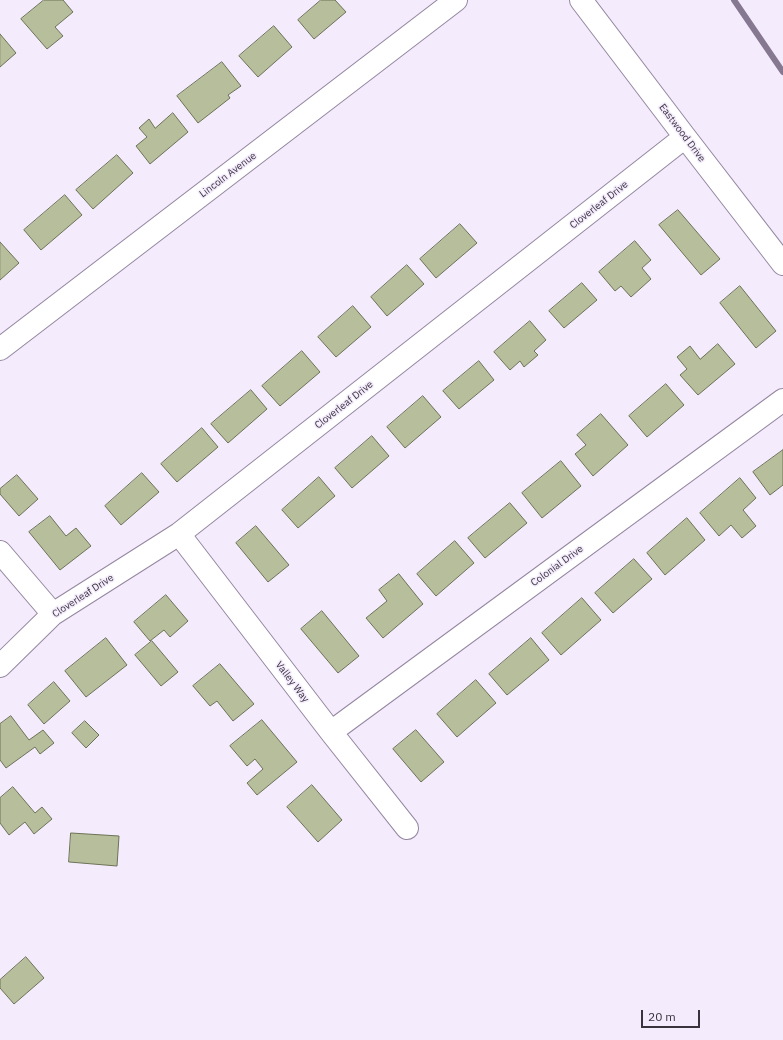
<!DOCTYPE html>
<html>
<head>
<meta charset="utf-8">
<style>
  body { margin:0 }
  #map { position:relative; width:783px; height:1040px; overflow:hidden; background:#f4ebfc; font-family:"IBM Plex Sans",sans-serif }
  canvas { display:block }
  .scale { position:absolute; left:641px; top:1010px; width:59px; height:18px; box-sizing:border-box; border:2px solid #39333e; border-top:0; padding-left:5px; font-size:12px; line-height:14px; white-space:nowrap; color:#39333e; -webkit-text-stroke:3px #f4ebfc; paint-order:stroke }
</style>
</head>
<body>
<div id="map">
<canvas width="783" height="1040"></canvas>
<div class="scale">20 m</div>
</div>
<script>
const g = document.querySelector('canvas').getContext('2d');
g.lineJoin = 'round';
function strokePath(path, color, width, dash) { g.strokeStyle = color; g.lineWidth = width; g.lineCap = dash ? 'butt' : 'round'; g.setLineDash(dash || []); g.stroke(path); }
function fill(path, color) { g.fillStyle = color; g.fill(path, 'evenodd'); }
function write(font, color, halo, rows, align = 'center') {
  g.font = font + ' "IBM Plex Sans",sans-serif'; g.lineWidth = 3; g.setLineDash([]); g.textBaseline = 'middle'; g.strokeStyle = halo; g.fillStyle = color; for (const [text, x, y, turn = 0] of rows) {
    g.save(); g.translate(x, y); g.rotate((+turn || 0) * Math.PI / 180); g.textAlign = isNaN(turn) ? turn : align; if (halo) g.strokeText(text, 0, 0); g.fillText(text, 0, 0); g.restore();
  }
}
strokePath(new Path2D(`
  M734,0L783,72`), '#857890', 6);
const building = new Path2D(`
  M44,0H63L73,12L55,27L63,36L47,49L21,19Z
  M321,0H335L346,12L314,39L298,20Z
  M274,26L292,47L258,77L239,56Z
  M0,34L16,53L0,67Z
  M222,62L241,86L228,95L230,98L198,123L177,96Z
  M173,113L188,132L150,164L136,146L147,137L139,128L149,119L155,128Z
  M117,155L133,173L93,209L76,190Z
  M65,195L82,215L41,250L24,230Z
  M678,210L720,259L701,275L659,225Z
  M460,224L477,243L436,278L420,259Z
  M635,241L651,260L642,268L651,279L631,297L621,286L615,291L599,272Z
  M0,242L19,263L0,280Z
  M407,265L424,284L387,316L371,297Z
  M582,283L597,300L564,328L549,311Z
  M740,286L776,331L756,348L720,303Z
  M353,306L371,327L336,357L318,337Z
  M530,321L546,340L534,351L538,355L524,367L520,361L510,370L494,352Z
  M718,344L735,364L698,395L680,375L687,369L677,357L690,346L700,359Z
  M302,351L320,372L280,406L262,386Z
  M479,361L494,380L459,409L443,391Z
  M666,384L684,405L647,437L629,416Z
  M251,390L267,409L228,443L211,424Z
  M423,396L441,417L405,448L387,427Z
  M601,414L628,445L593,476L575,454L586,445L577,435Z
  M202,428L218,447L177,482L161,464Z
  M372,436L389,456L352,488L335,468Z
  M783,450V485L770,495L753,472Z
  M561,461L581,486L542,518L522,493Z
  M142,473L159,492L121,525L105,506Z
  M17,475L38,499L19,516L0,494V489Z
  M319,477L335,496L298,528L282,510Z
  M740,478L756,498L743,510L756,526L742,538L731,525L719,536L700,513Z
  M510,503L527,523L485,558L468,538Z
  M50,516L66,536L76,528L91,546L60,570L29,532Z
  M687,518L705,540L665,575L647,553Z
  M256,526L289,565L268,582L236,543Z
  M455,541L474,563L436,596L417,574Z
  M634,559L652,579L613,613L595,593Z
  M399,574L423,604L383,638L366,618L387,601L379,590Z
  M166,595L188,621L170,637L164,630L150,641L134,622Z
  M582,598L601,620L561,655L542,633Z
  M322,611L359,656L338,673L301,629Z
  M106,638L127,665L86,697L65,671Z
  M531,638L549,660L507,695L489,674Z
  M152,641L178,672L161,686L135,655Z
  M220,664L254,704L233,721L217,701L210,706L193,686Z
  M476,680L496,703L457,737L437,714Z
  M54,682L70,701L44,724L28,705Z
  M11,716L29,740L43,730L54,743L40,754L35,747L6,768L0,760V724Z
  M262,720L297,762L257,795L247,783L263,769L255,759L247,766L230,746Z
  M85,721L99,735L86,748L72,733Z
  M416,730L444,762L421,782L393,749Z
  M312,785L342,820L318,842L287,807Z
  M13,787L35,813L42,807L52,819L34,834L25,822L9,835L0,823V798Z
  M71,833L119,836L117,866L69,862Z
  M26,957L44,978L14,1004L0,988V980Z`);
fill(building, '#b7be9c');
strokePath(building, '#6c7256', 1);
const minor = new Path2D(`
  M581,0L685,137L783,264
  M0,349L456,0
  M179,534L331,732L407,828
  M0,552L53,614
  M0,666L53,614L179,534L685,137
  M331,732L783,400`);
strokePath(minor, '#9587a1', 24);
strokePath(minor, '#fff', 22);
write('10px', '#39333e', '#f4ebfc', [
  ["Eastwood Drive",682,133,53],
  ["Lincoln Avenue",228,175,-37],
  ["Cloverleaf Drive",599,205,-38],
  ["Cloverleaf Drive",344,405,-38],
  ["Colonial Drive",557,566,-36],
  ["Cloverleaf Drive",83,596,-33],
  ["Valley Way",292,682,53]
]);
</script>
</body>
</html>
